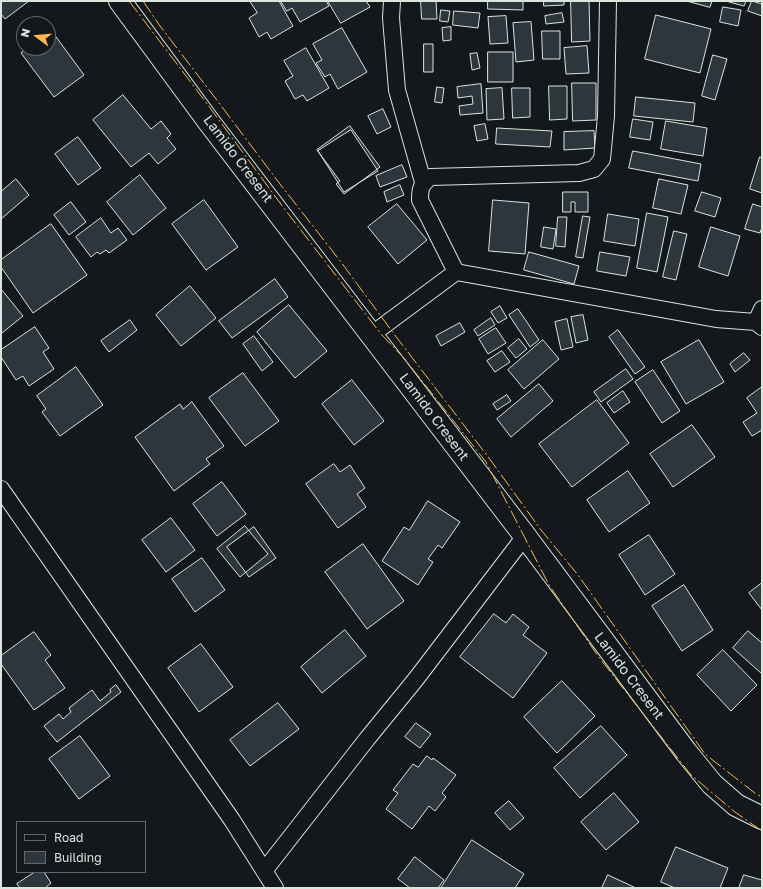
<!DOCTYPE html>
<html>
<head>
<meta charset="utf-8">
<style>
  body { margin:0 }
  #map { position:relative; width:763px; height:889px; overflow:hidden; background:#14181c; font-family:"Golos Text",sans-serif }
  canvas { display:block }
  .frame { position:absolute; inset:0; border:2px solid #d8e6dc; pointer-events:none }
  .legend { position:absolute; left:16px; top:821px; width:130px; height:52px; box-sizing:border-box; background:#14181c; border:1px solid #626a69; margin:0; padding:5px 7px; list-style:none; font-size:12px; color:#d8e6dc }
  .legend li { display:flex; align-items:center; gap:8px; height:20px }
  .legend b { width:20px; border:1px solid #626a69 }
  .north { position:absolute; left:16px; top:16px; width:40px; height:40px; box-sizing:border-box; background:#14181c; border:1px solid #626a69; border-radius:50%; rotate:286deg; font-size:11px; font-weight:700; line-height:16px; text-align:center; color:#d8e6dc }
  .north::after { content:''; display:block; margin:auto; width:14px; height:18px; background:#ffb74d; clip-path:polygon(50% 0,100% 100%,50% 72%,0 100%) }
</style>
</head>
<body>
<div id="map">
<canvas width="763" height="889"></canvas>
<div class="frame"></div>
<ul class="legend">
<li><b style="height:5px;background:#14181c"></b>Road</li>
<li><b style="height:11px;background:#2c363c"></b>Building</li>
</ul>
<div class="north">N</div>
</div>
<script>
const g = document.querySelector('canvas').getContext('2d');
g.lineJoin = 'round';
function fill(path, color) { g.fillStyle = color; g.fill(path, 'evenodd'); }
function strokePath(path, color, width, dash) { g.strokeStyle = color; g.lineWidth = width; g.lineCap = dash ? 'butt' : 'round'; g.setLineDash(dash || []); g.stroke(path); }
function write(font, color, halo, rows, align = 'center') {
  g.font = font + ' "Golos Text",sans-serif'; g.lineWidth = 3; g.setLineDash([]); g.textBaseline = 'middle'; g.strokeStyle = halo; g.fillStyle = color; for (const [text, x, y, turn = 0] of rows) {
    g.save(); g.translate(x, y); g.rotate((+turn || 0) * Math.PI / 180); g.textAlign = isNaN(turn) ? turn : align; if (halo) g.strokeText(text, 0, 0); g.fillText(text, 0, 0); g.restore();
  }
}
const building = new Path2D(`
  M1,1H29L5,19L1,14Z
  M250,1H279L293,26L271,39L267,32L259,37L249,18L257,13Z
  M281,1H326L329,6L300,22L292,8L287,11Z
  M328,1H366L370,7L341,23Z
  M421,1H436L437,19H422Z
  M488,1H523V10L488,9Z
  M544,1H564V5L544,6Z
  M571,1H589L590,41L572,42Z
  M687,1H712L710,7Z
  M729,1H746L744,6L729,2Z
  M752,1L762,4V16L748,11Z
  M723,7L741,10L738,26L720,22Z
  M441,10L450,11L448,22L440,21Z
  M454,11L480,13L478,28L453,25Z
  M562,13L564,22L546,24L545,16Z
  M656,15L711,29L700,73L645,59Z
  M506,16L508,43L490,44L488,17Z
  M531,22L534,60L516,62L513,23Z
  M451,27V40L443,41L442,28Z
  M342,28L367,72L338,89L330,74L325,77L316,63L322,60L313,44Z
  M51,30L84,75L54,97L21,53L27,48H48V32Z
  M542,31H560V59H543Z
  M424,44H433V72H424Z
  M587,46L589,73L566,74L564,48Z
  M306,48L329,88L307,101L303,95L295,99L285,81L293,76L284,61Z
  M488,52H513V82H488Z
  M477,53L480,68L472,70L470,54Z
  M713,55L727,59L715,100L702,96Z
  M572,83H596V120L573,121Z
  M481,84L483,113L460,115L459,106L473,104L472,96L458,98L457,87Z
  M549,86H567V119L550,120Z
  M437,87L444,88L442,103L435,102Z
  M502,88L504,119L487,120L486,89Z
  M512,88H530V117L513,118Z
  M123,95L151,129L161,121L171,134L167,138L176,149L158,164L149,153L131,167L93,120Z
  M636,97L695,103L693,122L634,116Z
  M383,109L391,127L377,134L368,116Z
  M633,119L653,122L650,140L630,137Z
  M666,121L707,128L703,156L661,149Z
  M485,124L488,139L477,141L474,126Z
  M350,126L380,167L344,194L336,184L340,181L317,150Z
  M497,128L552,131L550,147L496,144Z
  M351,130L378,171L344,192L318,151Z
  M594,131L595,148L564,150V132Z
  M78,137L101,168L78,185L55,154Z
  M633,151L701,164L698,181L629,168Z
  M760,157L762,158V193L750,189Z
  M402,165L407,177L380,187L376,176Z
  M140,175L166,208L133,235L107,202Z
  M16,179L29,195L1,219V192Z
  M659,179L688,185L681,214L653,208Z
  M400,185L404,195L387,202L384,192Z
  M563,192H588V212H575V202H571V212H563Z
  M702,192L721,198L715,217L695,211Z
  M204,200L238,247L206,270L172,224Z
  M493,200L529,203L525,254L489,251Z
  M71,202L86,222L69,235L54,215Z
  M397,204L427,240L398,264L368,227Z
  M753,204L762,207V227L760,233L745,229Z
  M647,213L668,217L657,272L637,268Z
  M608,214L639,219L635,246L604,241Z
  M583,216L590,217L583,258L576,257Z
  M558,217H567L565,247L556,246Z
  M101,218L111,233L118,228L127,240L109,253L106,250L100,254L97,252L91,257L76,237Z
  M51,224L87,275L33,313L1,267V260Z
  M544,227L556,229L553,249L541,247Z
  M711,227L740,236L728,276L699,267Z
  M674,231L687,234L676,280L663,277Z
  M529,252L579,266L574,284L524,270Z
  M600,252L630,257L626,276L597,271Z
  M275,279L288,297L232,338L219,321Z
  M190,286L216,318L181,346L156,315Z
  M1,289L23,316L2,333L1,332Z
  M289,305L327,351L295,378L257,332Z
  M500,306L507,318L498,323L491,312Z
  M518,309L539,340L530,347L509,315Z
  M583,315L588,340L576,343L571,317Z
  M491,318L495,325L478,336L474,330Z
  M567,319L573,347L561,350L555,322Z
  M130,320L137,330L109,352L101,341Z
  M460,323L465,332L441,346L436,336Z
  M35,327L49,348L43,352L54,369L29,386L23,376L16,380L1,357V350Z
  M496,328L506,343L488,354L479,339Z
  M618,330L645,367L635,374L609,337Z
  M254,336L273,362L262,371L243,344Z
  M519,339L527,349L516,358L508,348Z
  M543,340L559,359L524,389L508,370Z
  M699,340L724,382L686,404L661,362Z
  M502,351L510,362L495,372L487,361Z
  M744,353L750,360L735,372L730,364Z
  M76,367L103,405L60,436L42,412L46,409L37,396Z
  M626,369L633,379L601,402L594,392Z
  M653,370L680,411L662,423L635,382Z
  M243,373L279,421L245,446L209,398Z
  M352,380L384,421L354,445L322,404Z
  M539,384L553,401L511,437L497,419Z
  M762,387V430L752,436L743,422L757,413L747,398Z
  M623,391L630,402L614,413L607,403Z
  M507,395L511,401L497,410L493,404Z
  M597,400L629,443L572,487L539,444Z
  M192,402L224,446L206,459L210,464L174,491L135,437L180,404L183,409Z
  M692,425L715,457L673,487L650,454Z
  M334,464L340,472L350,465L365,488L357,494L366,507L338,528L306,484Z
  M628,471L650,503L609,532L587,500Z
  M222,482L246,514L217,536L193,504Z
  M428,501L460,522L442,548L438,545L428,559L433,562L418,585L382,561L404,527L409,530Z
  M171,518L195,550L166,572L142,540Z
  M245,526L268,554L240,577L217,549Z
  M254,527L276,558L249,577L227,547Z
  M649,535L675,574L645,595L619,555Z
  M363,544L404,601L367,629L325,572Z
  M202,558L225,590L195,612L172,579Z
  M762,583V610L749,593Z
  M684,585L713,630L682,651L652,606Z
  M494,614L506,623L513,614L529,627L523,635L547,653L513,698L460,657Z
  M345,630L366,656L322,693L301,667Z
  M748,631L762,643V674L733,648Z
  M34,632L51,655L45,660L65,688L34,710L1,664V656Z
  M201,644L233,687L199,712L168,668Z
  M723,650L757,685L731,711L697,675Z
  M562,681L595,716L557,753L524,717Z
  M116,685L121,692L57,742L44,726L59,714L63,719L71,712L69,708L92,690L100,701L111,692L110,690Z
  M278,703L299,729L250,766L230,740Z
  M416,723L431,734L420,748L405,737Z
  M601,726L627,755L580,798L554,768Z
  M80,736L110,776L79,799L49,759Z
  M427,756L432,760L433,758L456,775L442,793L446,797L435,811L429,806L412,829L386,809L398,793L393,790L413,764L418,767Z
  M614,793L639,822L606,850L581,822Z
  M509,801L524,818L510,830L495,813Z
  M472,840L524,874L515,888H441Z
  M676,847L728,868L720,888H675L661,882Z
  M415,857L444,880L438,888H410L398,879Z
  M35,872H44L51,883L45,888H20L17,884Z
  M608,875L636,888H602Z
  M744,875L762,880V888H739Z`);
fill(building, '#2c363c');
strokePath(building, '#d8e6dc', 1);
const street = new Path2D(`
  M392,1L391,18L397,90L423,182
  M456,272L420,200C420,188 421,185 430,177L579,173L594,169L602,159L606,116L608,1
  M756,322L762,309
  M371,335L456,272L716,319L756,322L762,327
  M1,489L232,820L275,888
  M264,871L367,739L416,679L525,536`);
const secondary = new Path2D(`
  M120,1L209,122L525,536L686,752L712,784L736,805L762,818`);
strokePath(street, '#d8e6dc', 18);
strokePath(secondary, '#d8e6dc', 24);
strokePath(street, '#14181c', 16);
strokePath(secondary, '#14181c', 22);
strokePath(new Path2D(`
  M129,1L205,101L283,207L381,334L403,357L486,462L549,585L598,656L691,775L735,812L762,831
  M143,1L160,26L216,99L280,184L341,262L394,334L489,458L541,530L578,575L705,754L756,794L762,797`), '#ffb74d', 1, [14, 3, 2, 3]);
write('14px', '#d8e6dc', '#14181c', [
  ["Lamido Cresent",238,159,53],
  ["Lamido Cresent",434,417,53],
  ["Lamido Cresent",629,676,53]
]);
</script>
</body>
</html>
